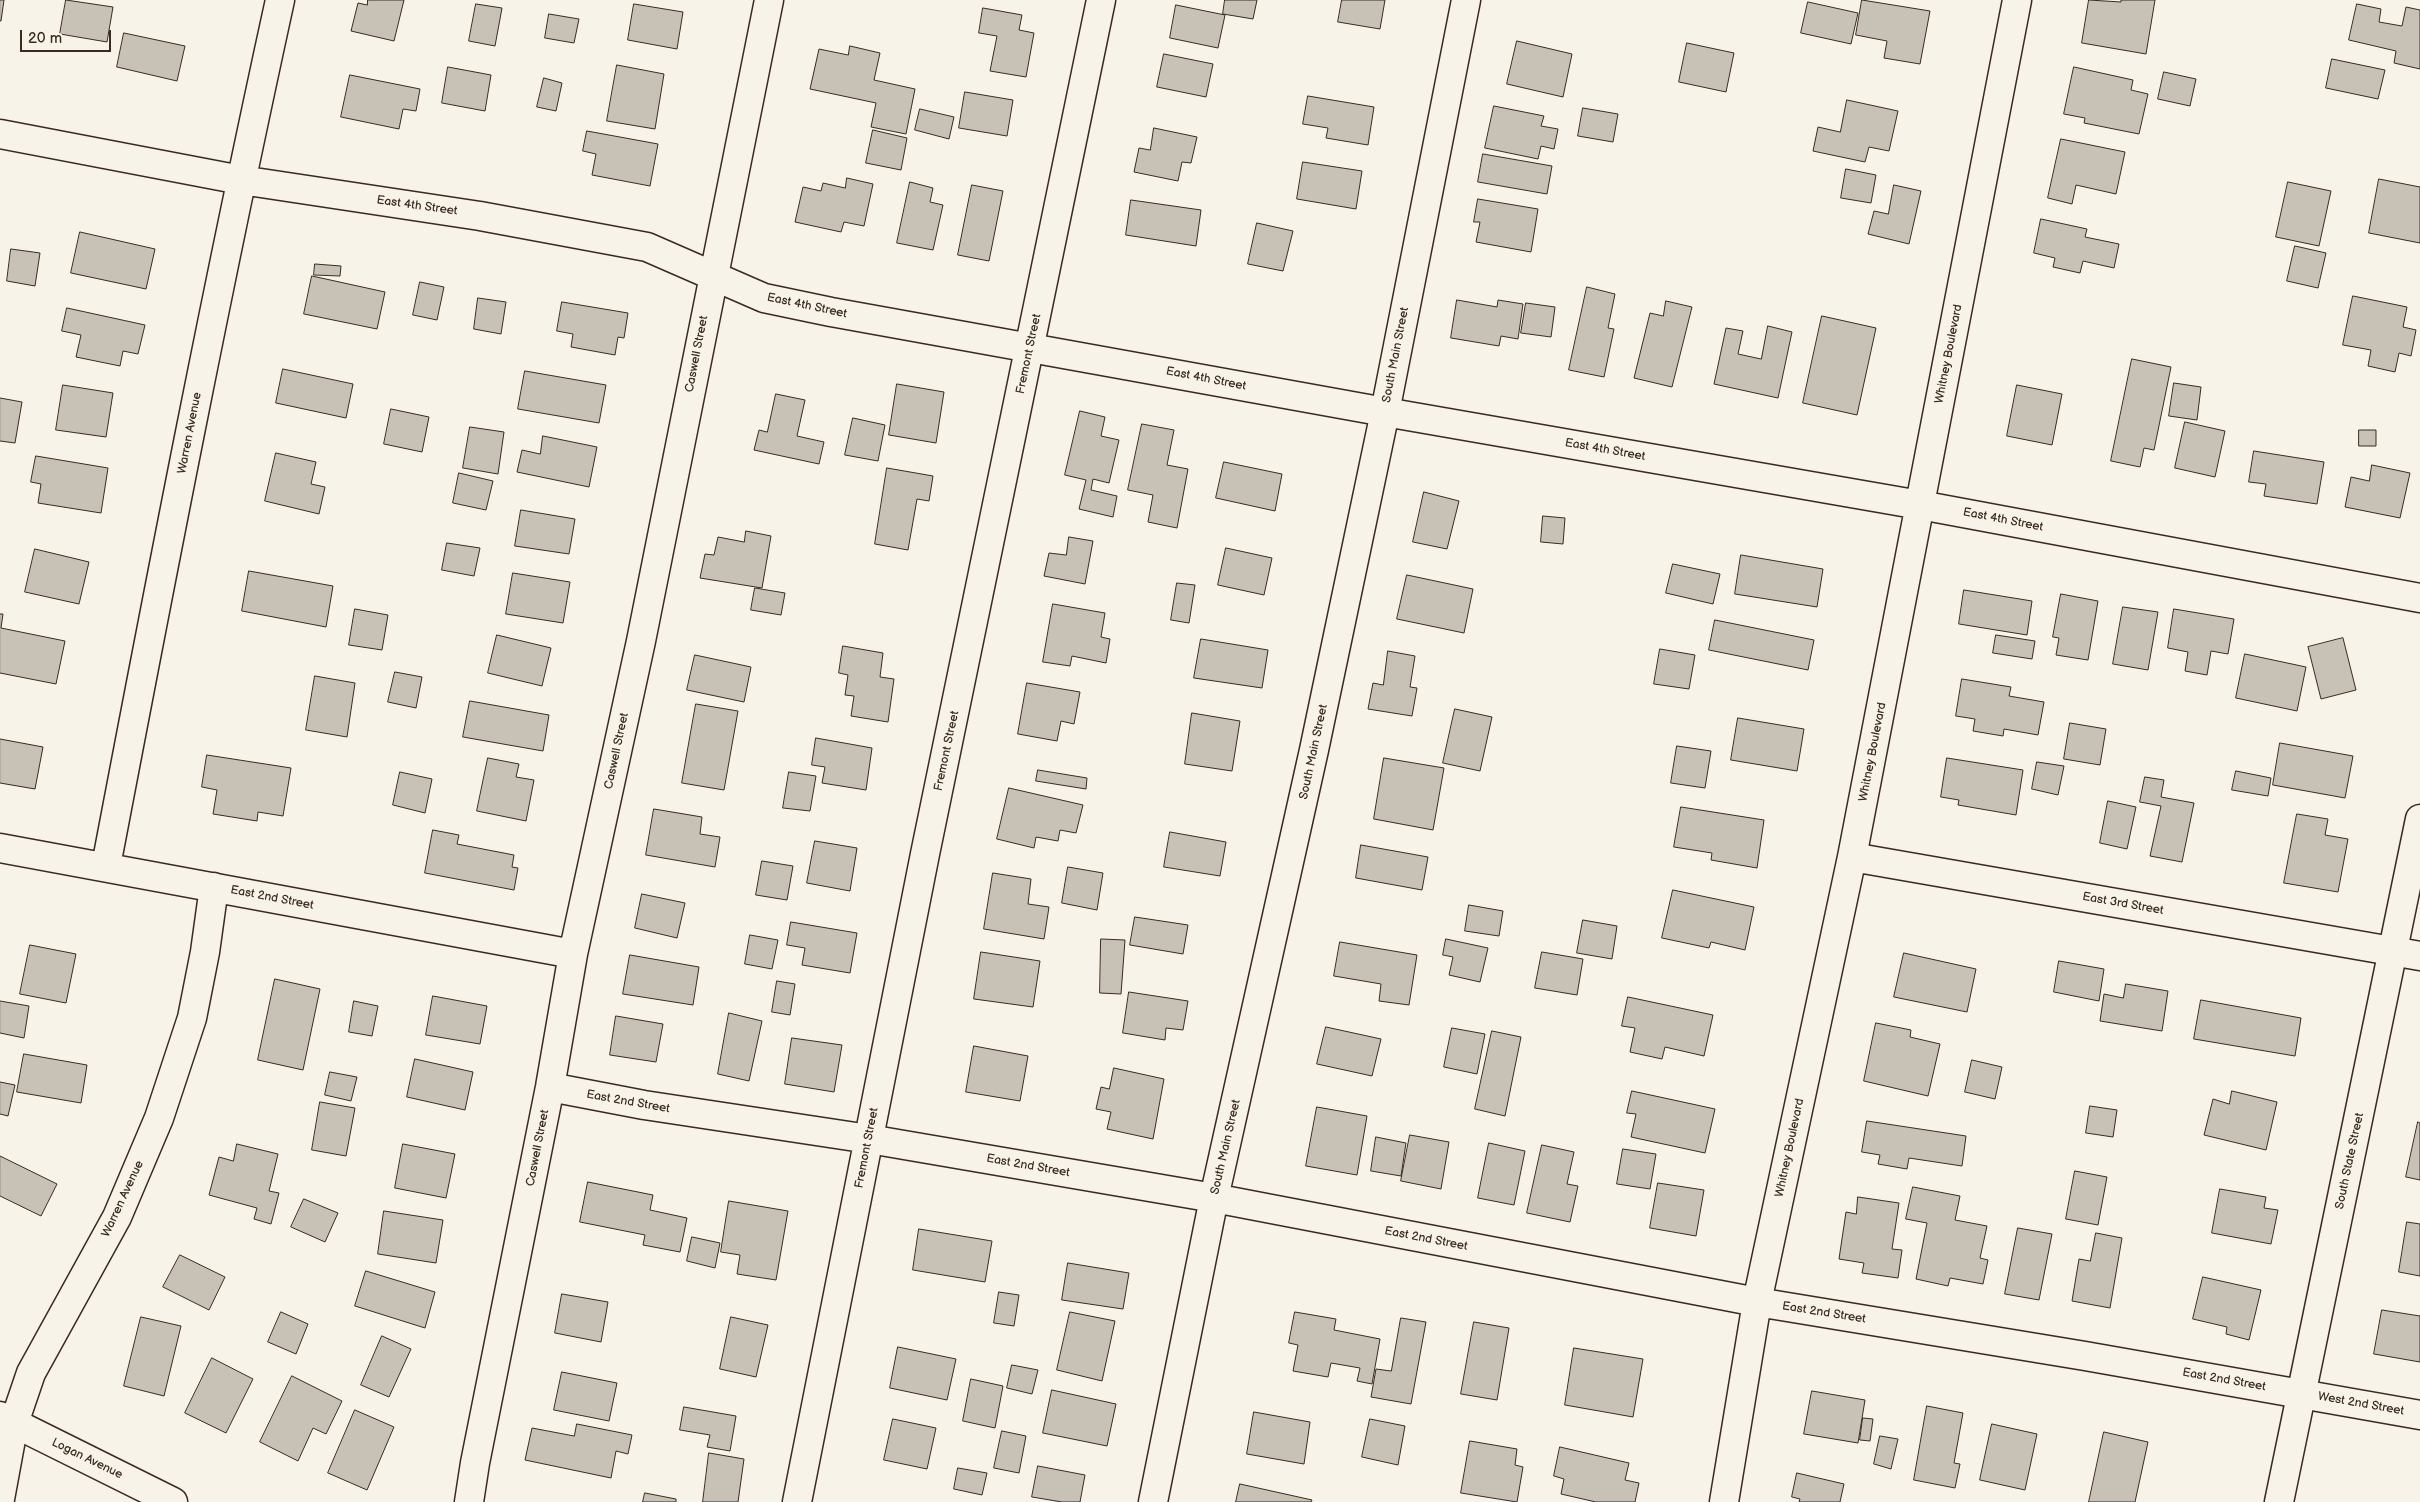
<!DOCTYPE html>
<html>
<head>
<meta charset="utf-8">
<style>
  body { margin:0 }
  #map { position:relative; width:2420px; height:1502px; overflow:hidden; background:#f7f3e8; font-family:"Balsamiq Sans",sans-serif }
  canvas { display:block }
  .scale { position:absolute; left:20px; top:30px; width:91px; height:22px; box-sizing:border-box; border:2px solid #3b2a1e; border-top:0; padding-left:6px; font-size:15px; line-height:18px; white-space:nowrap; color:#3b2a1e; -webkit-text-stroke:4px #f7f3e8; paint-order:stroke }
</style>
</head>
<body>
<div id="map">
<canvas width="2420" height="1502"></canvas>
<div class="scale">20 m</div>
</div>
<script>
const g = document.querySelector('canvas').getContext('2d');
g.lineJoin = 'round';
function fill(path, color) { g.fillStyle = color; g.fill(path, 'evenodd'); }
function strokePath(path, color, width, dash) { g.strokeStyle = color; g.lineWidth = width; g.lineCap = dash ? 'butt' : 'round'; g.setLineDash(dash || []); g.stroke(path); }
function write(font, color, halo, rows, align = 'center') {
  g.font = font + ' "Balsamiq Sans",sans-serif'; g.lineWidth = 5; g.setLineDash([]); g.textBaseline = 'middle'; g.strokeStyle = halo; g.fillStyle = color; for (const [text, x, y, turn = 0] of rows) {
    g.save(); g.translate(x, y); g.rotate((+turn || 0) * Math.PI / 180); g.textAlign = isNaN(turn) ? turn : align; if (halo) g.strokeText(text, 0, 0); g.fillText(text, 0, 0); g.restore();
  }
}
const building = new Path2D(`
  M0,0H4L1,21H0Z
  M66,0L113,7L107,42L60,34Z
  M368,0H404L394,41L351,31L358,3L367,5Z
  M1225,0H1257L1253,19L1223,14Z
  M1342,0H1385L1380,29L1338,22Z
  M1862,0L1930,11L1920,64L1884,58L1887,41L1856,35Z
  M2089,0L2121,2V0H2155L2146,54L2082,43Z
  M1808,2L1858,13L1851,44L1801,33Z
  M476,4L502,8L495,46L469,41Z
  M634,4L683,12L677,49L628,40Z
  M2357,4L2381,9L2379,22L2402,26L2406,7L2420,10V69L2394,63L2396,51L2349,40Z
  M1176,5L1225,15L1218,48L1170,38Z
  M983,8L1022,15L1019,30L1034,33L1026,77L990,71L997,36L979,33Z
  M549,14L579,19L574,43L545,38Z
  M124,33L185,46L177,81L117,67Z
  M1517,41L1572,54L1563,97L1507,84Z
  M1687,43L1734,53L1726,92L1679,82Z
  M850,46L880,53L874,80L915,89L906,134L871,127L876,103L810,89L819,49L848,55Z
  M1164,54L1213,64L1206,97L1157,87Z
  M2332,59L2385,70L2378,99L2326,88Z
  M617,65L664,74L655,129L607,121Z
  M448,67L491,75L485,111L442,103Z
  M2074,67L2133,80L2131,90L2148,94L2139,134L2084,123L2085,118L2064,114Z
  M2164,72L2196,79L2190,106L2158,99Z
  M350,75L420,89L416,111L403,109L399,129L341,117Z
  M544,78L562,83L556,111L537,107Z
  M965,92L1013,100L1007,136L959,128Z
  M1308,96L1374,107L1368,145L1326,138L1328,128L1303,124Z
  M1847,100L1898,111L1889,151L1869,147L1865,162L1813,151L1818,127L1840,132Z
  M1494,106L1544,116L1541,126L1558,129L1554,149L1541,146L1538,159L1485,148Z
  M1583,108L1618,114L1613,142L1578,136Z
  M920,109L954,117L949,139L915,130Z
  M1154,128L1197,137L1191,163L1182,162L1178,181L1134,172L1139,148L1150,150Z
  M873,130L907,138L901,170L866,163Z
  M587,131L658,144L650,186L592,175L596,154L583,151Z
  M2061,139L2125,152L2116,194L2076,185L2072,204L2048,198Z
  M1483,154L1552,166L1547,194L1478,182Z
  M1303,162L1362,171L1356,209L1297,199Z
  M1846,169L1876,175L1871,203L1841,198Z
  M847,178L873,184L864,226L844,222L841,232L795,222L803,187L821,191L823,183L845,188Z
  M2379,179L2420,187V243L2369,233Z
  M910,182L933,188L930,202L943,205L933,250L897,243Z
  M2288,182L2331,191L2319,246L2276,237Z
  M972,185L1003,191L989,261L958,255Z
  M1894,185L1921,191L1909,244L1868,234L1874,211L1888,214Z
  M1478,199L1538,209L1531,252L1476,242L1480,222H1474Z
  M1131,200L1201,210L1196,246L1126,235Z
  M2041,219L2087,229L2085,237L2119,244L2114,268L2083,261L2080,273L2053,267L2055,258L2034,253Z
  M1257,223L1293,231L1283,271L1248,264Z
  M80,232L155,249L146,289L71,273Z
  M2295,246L2326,253L2318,288L2287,281Z
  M11,249L40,253L35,286L7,281Z
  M315,264L341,266L340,276L314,275Z
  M312,276L385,292L377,329L304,314Z
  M420,282L444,287L437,320L413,315Z
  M1587,287L1615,294L1608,328L1614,329L1604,377L1569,370Z
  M2353,296L2407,307L2403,327L2416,330L2411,356L2399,353L2395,372L2368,366L2371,350L2343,345Z
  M478,298L506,302L501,334L474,329Z
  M1457,300L1497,307L1498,300L1523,304L1518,339L1501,336L1499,346L1451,338Z
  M1666,301L1692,307L1672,387L1634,378L1650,313L1663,316Z
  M562,302L628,313L624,338L618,337L615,355L571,347L573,334L557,331Z
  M1526,303L1555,307L1551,337L1521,333Z
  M67,308L145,325L138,354L123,351L120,366L76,357L81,335L62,331Z
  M1822,316L1876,328L1857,415L1803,403Z
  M1768,326L1792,332L1778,398L1714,384L1726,328L1743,331L1738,354L1761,359Z
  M2132,359L2171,367L2154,450L2144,448L2140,467L2111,461Z
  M283,369L353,384L346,418L276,403Z
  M525,371L606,385L599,423L518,409Z
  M2174,383L2201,387L2197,420L2169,416Z
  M897,384L944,392L936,443L889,435Z
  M63,385L113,393L106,437L56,430Z
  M2017,385L2062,394L2052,445L2007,436Z
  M776,394L805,400L797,436L824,442L819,464L754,450L759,430L767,432Z
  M0,398L22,402L15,443L0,441Z
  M391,409L429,417L422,452L384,444Z
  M1080,411L1105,417L1101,436L1119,440L1109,483L1093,479L1091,490L1117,496L1113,517L1079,509L1086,480L1065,475Z
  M853,418L885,425L878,461L845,455Z
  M2185,422L2225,431L2215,477L2175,468Z
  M1142,424L1174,430L1167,465L1188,469L1177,528L1148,522L1153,495L1128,490Z
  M470,427L504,432L498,474L463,468Z
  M2359,430H2376V446H2359Z
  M543,436L597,447L589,487L517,472L522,450L540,454Z
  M2254,451L2324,462L2317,504L2264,496L2266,484L2249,482Z
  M276,453L316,462L311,484L325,487L319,514L265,501Z
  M36,456L108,468L101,513L38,503L41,484L31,482Z
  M1224,462L1282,474L1275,511L1216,498Z
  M2372,465L2410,473L2400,518L2345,507L2351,477L2369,481Z
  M887,468L933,476L929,501L917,499L908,550L875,544Z
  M459,473L493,481L486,510L453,503Z
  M1424,492L1459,501L1447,549L1413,542Z
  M521,510L575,519L569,554L515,546Z
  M1543,516L1565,518L1563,544L1541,542Z
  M746,531L771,536L762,588L700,578L705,554L714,555L718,537L744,542Z
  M1069,537L1093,541L1085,584L1044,576L1049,553L1066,555Z
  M447,543L480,548L474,576L442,570Z
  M1226,548L1272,558L1264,595L1218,585Z
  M35,549L89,562L79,604L25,592Z
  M1741,555L1823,569L1817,607L1735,594Z
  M1673,564L1720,574L1713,604L1666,593Z
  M249,571L333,586L326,627L242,611Z
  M513,573L570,582L563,623L506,614Z
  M1407,575L1473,589L1464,633L1397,619Z
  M1177,583L1195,585L1189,623L1171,620Z
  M755,588L785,593L781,615L751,610Z
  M1964,590L2032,601L2027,635L1959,624Z
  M2061,594L2098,601L2088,660L2056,655L2059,638L2053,637Z
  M1053,604L1105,613L1101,637L1110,639L1106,663L1072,656L1070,666L1043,662Z
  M2123,607L2158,612L2148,670L2113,664Z
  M355,609L388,615L382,650L349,645Z
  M2174,609L2234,619L2228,654L2211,651L2207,675L2185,671L2188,652L2168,648Z
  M0,614H3L1,628L65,641L56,684L0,673Z
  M1715,620L1814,640L1808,670L1709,650Z
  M497,635L551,648L542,686L488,673Z
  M1996,635L2035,641L2032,659L1993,653Z
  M2343,638L2356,690L2321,699L2308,647Z
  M1201,639L1268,650L1262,688L1194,678Z
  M843,646L883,653L880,677L894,679L888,722L851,716L854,696L845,695L848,675L839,673Z
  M1660,649L1695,655L1689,689L1654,684Z
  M1388,651L1415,656L1410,687L1417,688L1412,716L1368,709L1373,683L1383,685Z
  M2245,654L2306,667L2297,711L2236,698Z
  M695,655L751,667L744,702L687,690Z
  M395,672L422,677L416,708L388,702Z
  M315,676L355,683L347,737L306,730Z
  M1962,679L2011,687L2009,696L2044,702L2038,735L2004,729L2003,736L1973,731L1975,719L1956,716Z
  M1027,683L1080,692L1074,724L1061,721L1057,741L1018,734Z
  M470,701L549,715L543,751L463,737Z
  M696,704L738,711L724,790L682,783Z
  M1455,709L1492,717L1480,771L1443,763Z
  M1192,713L1240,721L1232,771L1185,764Z
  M1738,718L1804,729L1797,771L1731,760Z
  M2070,723L2106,729L2100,765L2064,759Z
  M816,738L872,748L866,790L822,783L825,767L812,765Z
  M0,739L43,747L35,789L0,783Z
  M2280,743L2353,756L2345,798L2273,785Z
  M1677,746L1711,751L1705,788L1671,783Z
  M207,755L291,768L283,816L258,812L257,821L213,814L217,790L202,787Z
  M488,758L519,764L516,777L534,780L526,821L477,811Z
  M1384,758L1444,768L1433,830L1374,819Z
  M1947,758L2023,770L2016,815L1958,805L1959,800L1941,797Z
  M2037,762L2064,766L2058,795L2032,789Z
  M1038,770L1087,778L1086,789L1036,781Z
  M2236,771L2271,778L2268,796L2232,790Z
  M400,772L432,779L425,813L393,805Z
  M789,772L816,776L810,811L783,808Z
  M2145,777L2164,780L2161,797L2194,803L2182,862L2150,856L2161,806L2140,802Z
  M1009,788L1083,805L1076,833L1060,830L1058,841L1036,837L1034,848L997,839Z
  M2108,801L2136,807L2127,849L2100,843Z
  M1681,807L1764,820L1757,868L1711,860L1712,853L1674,847Z
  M654,809L702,817L700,834L720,837L715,867L646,855Z
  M2297,814L2328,819L2325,835L2348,839L2338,892L2284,883Z
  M433,830L459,835L457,844L514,855L512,867L518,868L514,890L425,873Z
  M1170,832L1226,842L1220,876L1164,867Z
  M815,841L857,848L850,891L807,883Z
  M1361,845L1428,857L1422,890L1356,878Z
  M762,861L793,866L787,900L756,895Z
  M1068,867L1103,873L1097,910L1062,903Z
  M993,873L1031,879L1028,904L1049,907L1044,939L984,929Z
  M1673,890L1754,907L1745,950L1711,942L1709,948L1662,938Z
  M642,894L685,903L677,938L635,928Z
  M1469,905L1503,911L1499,936L1465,931Z
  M1135,917L1188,925L1183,954L1130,945Z
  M1583,920L1617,926L1612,959L1577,953Z
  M791,922L857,933L850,973L802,965L805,948L787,945Z
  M750,935L778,940L772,969L745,964Z
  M1101,939L1125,940L1121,994L1100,993Z
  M1446,939L1488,948L1480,982L1449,975L1453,957L1443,955Z
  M1340,942L1417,955L1409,1005L1379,1001L1381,984L1334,976Z
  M30,945L76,954L66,1003L20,994Z
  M981,952L1040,961L1033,1007L974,999Z
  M1542,952L1583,959L1577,995L1535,988Z
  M1904,953L1976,969L1967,1012L1894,997Z
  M630,955L699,967L693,1005L623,994Z
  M2059,961L2104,969L2099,1001L2054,992Z
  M275,979L320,989L303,1070L258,1060Z
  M777,981L795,984L790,1015L772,1012Z
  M2126,984L2168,991L2162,1031L2100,1021L2104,994L2123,998Z
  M1129,992L1188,1001L1183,1030L1166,1028L1165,1040L1123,1033Z
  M433,996L487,1006L480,1044L426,1035Z
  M1628,997L1713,1015L1704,1056L1665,1047L1662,1059L1630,1052L1635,1028L1622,1026Z
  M2201,1000L2301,1018L2295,1056L2194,1039Z
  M0,1001L29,1006L24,1038L0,1033Z
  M354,1001L378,1006L372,1036L349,1032Z
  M729,1013L762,1021L749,1081L718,1074Z
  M616,1016L663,1024L656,1062L610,1055Z
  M1876,1023L1911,1030L1910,1037L1940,1044L1928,1096L1864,1081Z
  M1326,1027L1381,1039L1372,1076L1317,1064Z
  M1452,1028L1485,1034L1477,1074L1444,1067Z
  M1492,1031L1521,1037L1505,1116L1475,1109Z
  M792,1038L842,1045L834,1092L785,1084Z
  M974,1046L1028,1056L1020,1101L966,1092Z
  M24,1054L87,1065L81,1103L17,1092Z
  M415,1059L473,1072L465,1110L407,1097Z
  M1972,1060L2002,1067L1995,1099L1965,1092Z
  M1114,1068L1164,1079L1153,1139L1107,1129L1111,1112L1096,1109L1101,1087L1109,1089Z
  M330,1072L357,1077L351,1101L325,1095Z
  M0,1082L15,1085L8,1116L0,1114Z
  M1632,1091L1715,1109L1705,1153L1631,1137L1636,1114L1627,1113Z
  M2232,1091L2277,1102L2266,1150L2204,1135L2213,1099L2229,1104Z
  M320,1102L355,1108L346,1156L312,1150Z
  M2090,1106L2117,1110L2113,1137L2086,1133Z
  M1317,1107L1367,1116L1357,1175L1306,1166Z
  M1867,1121L1966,1136L1962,1166L1909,1158L1907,1169L1878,1164L1880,1155L1862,1152Z
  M2418,1122L2420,1123V1180L2406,1177Z
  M1410,1135L1449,1142L1441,1189L1401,1181Z
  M1376,1137L1406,1143L1401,1176L1371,1171Z
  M1489,1143L1525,1151L1514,1205L1478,1198Z
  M237,1144L278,1154L269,1191L279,1193L271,1224L254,1219L257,1208L209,1195L219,1157L233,1161Z
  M403,1144L455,1154L446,1198L395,1188Z
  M1542,1145L1574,1152L1567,1184L1578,1186L1570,1222L1527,1213Z
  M1623,1149L1656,1154L1650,1189L1617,1184Z
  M0,1156L57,1184L41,1216L0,1196Z
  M2075,1171L2107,1177L2098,1225L2066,1219Z
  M588,1182L653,1195L650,1210L687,1218L680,1252L643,1245L645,1235L580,1222Z
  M1658,1183L1704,1190L1696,1236L1650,1228Z
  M1913,1187L1960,1196L1955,1220L1987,1226L1980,1258L1988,1260L1983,1284L1950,1278L1948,1286L1916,1279L1927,1223L1906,1219Z
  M2220,1189L2266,1197L2264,1208L2278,1210L2271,1244L2212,1233Z
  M1858,1197L1899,1203L1892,1249L1902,1250L1898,1278L1862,1273L1864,1263L1839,1259L1846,1212L1856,1214Z
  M304,1199L338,1213L325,1242L291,1227Z
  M729,1201L788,1211L776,1280L737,1274L740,1255L721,1252Z
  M384,1211L443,1220L436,1263L378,1254Z
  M2407,1222L2420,1224V1276L2399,1272Z
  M2018,1228L2052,1234L2039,1300L2005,1294Z
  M919,1229L992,1241L985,1282L913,1270Z
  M2096,1233L2122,1238L2110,1308L2072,1301L2079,1259L2090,1261Z
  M692,1237L720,1243L715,1268L687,1261Z
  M180,1255L225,1277L209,1310L163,1287Z
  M1068,1263L1129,1273L1123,1309L1062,1300Z
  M366,1271L435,1292L425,1328L355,1306Z
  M2203,1277L2261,1290L2249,1340L2226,1334L2227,1327L2193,1319Z
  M999,1292L1019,1295L1014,1326L994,1323Z
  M562,1294L608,1302L601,1342L555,1333Z
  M2382,1310L2420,1316V1362L2374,1354Z
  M281,1312L308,1324L296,1354L268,1342Z
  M1070,1312L1115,1321L1102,1381L1057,1370Z
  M1295,1312L1336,1319L1334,1330L1380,1339L1372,1384L1357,1381L1360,1368L1331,1363L1328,1377L1293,1371L1298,1345L1289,1343Z
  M141,1317L181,1326L164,1396L124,1386Z
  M731,1317L768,1325L756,1377L720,1369Z
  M1401,1318L1426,1322L1411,1404L1371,1397L1376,1369L1391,1371Z
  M1474,1322L1509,1328L1497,1400L1461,1394Z
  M382,1336L411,1349L389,1397L361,1385Z
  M898,1347L956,1359L947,1400L890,1388Z
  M1574,1348L1643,1359L1633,1417L1565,1405Z
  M212,1358L253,1379L226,1433L185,1413Z
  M1012,1365L1038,1370L1032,1394L1007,1388Z
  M562,1372L617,1383L609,1421L554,1410Z
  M292,1376L342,1401L326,1434L313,1428L298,1461L260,1442Z
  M971,1379L1003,1386L995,1428L963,1421Z
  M1052,1390L1116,1404L1107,1446L1043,1433Z
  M1812,1391L1865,1400L1858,1443L1804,1434Z
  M1927,1406L1963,1413L1954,1463L1960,1464L1955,1488L1914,1480Z
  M684,1407L736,1416L730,1451L707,1447L710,1435L680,1430Z
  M355,1410L394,1427L367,1490L328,1473Z
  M1254,1412L1310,1422L1304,1464L1247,1454Z
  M1863,1418L1873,1419L1870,1441L1860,1440Z
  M893,1419L936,1428L927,1469L884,1460Z
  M1370,1419L1405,1426L1398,1465L1362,1457Z
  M577,1424L632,1435L628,1454L616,1451L611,1478L525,1460L532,1428L574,1436Z
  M1992,1424L2037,1434L2025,1490L1980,1480Z
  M1002,1431L1026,1436L1019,1473L994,1468Z
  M2104,1432L2148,1442L2135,1502H2089Z
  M1880,1436L1898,1439L1891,1469L1874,1464Z
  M1470,1441L1517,1449L1515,1465L1523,1467L1517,1502L1461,1493Z
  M1560,1447L1629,1463L1625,1480L1639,1483L1635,1502H1596L1561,1494L1564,1479L1554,1476Z
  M709,1453L744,1459L738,1502H703Z
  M1038,1466L1085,1475L1080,1502H1062L1032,1497Z
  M958,1468L987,1473L982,1495L954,1489Z
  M1797,1473L1844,1484L1840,1502H1799L1800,1499L1792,1497Z
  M1240,1484L1312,1500L1311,1502H1236Z
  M645,1493L676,1499V1502H643Z`);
fill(building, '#c8c1b6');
strokePath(building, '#3b2a1e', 1);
const minor = new Path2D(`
  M0,134L241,180L480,216L647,247L764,298L831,312L1385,412L1920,505L2420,598
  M0,848L573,954
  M1852,857L2420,956
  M106,866C161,577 217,288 280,0
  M550,1087L644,1105L869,1139L1214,1198L1757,1302L2085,1356L2420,1415
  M0,1499L14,1423L31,1373L117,1217L159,1118L192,1018L205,952L214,887
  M469,1502L475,1463L550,1087L573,954L641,641L769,0
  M797,1502L925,854L1101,0
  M1153,1502L1214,1198L1314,750L1385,412L1466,0
  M1724,1502L1757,1302L1852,857L2017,0`);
const major = new Path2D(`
  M0,1416L173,1502
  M2279,1502L2420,819`);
strokePath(minor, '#3b2a1e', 31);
strokePath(major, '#3b2a1e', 31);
strokePath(minor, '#f7f3e8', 28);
strokePath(major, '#f7f3e8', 28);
write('12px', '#3b2a1e', '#f7f3e8', [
  ["East 4th Street",417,206,8],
  ["East 4th Street",807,306,12],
  ["Caswell Street",697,354,-79],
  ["Fremont Street",1029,354,-78],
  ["Whitney Boulevard",1949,354,-79],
  ["South Main Street",1396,355,-79],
  ["East 4th Street",1206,379,11],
  ["Warren Avenue",190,433,-79],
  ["East 4th Street",1605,450,10],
  ["East 4th Street",2003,520,11],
  ["Caswell Street",617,751,-78],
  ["Fremont Street",947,751,-78],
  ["South Main Street",1314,752,-78],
  ["Whitney Boulevard",1873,752,-79],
  ["East 2nd Street",272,898,11],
  ["East 3rd Street",2123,904,10],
  ["East 2nd Street",628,1102,10],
  ["South Main Street",1226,1147,-77],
  ["Caswell Street",538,1148,-79],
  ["Fremont Street",867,1148,-79],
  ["Whitney Boulevard",1790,1148,-78],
  ["South State Street",2350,1161,-78],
  ["East 2nd Street",1028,1166,10],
  ["Warren Avenue",123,1199,-65],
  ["East 2nd Street",1426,1239,11],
  ["East 2nd Street",1824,1313,9],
  ["East 2nd Street",2224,1380,10],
  ["West 2nd Street",2361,1404,10],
  ["Logan Avenue",87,1459,26]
]);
</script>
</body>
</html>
